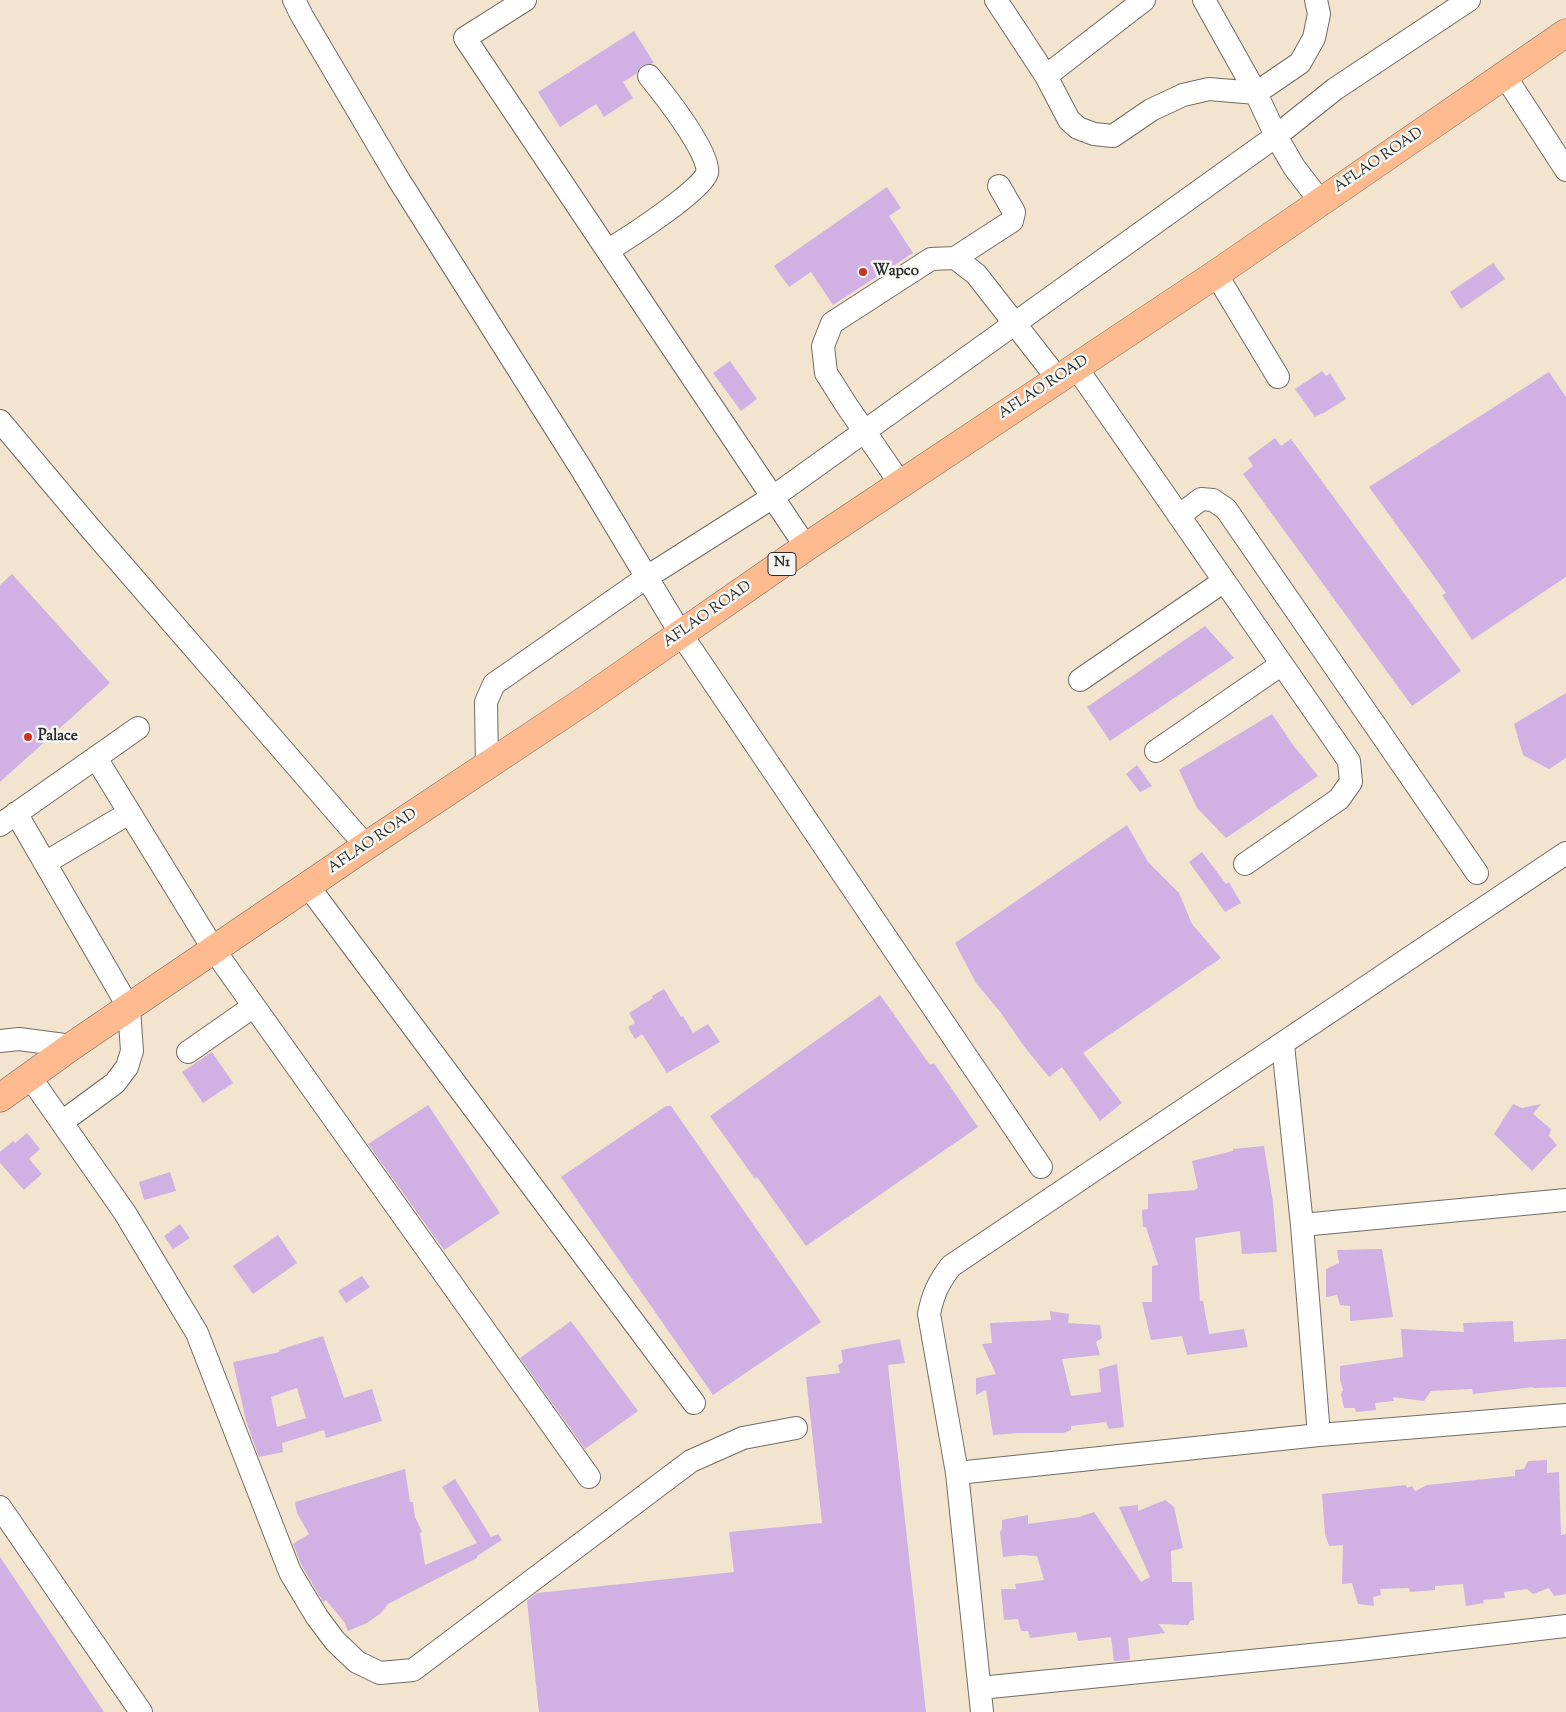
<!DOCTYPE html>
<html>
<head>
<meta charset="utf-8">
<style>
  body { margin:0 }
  canvas { display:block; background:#f3e4cf }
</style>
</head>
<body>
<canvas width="1566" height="1712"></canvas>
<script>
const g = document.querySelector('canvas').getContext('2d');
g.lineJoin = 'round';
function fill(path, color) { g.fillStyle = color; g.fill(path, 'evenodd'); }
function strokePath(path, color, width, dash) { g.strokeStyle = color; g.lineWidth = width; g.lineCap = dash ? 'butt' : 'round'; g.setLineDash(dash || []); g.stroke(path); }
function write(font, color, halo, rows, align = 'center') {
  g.font = font + ' "Sorts Mill Goudy",serif'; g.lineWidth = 5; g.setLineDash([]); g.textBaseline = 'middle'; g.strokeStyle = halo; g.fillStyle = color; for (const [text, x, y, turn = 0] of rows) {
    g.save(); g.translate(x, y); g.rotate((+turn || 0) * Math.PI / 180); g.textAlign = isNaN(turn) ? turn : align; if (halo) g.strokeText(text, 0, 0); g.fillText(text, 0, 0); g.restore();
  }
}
fill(new Path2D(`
  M634,31L654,63L641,66L636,74L623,82L633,98L604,117L596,104L560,127L538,92Z
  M887,187L901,208L889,216L913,253L833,305L811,272L789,287L774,266Z
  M1493,263L1505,279L1461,309L1450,292Z
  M730,361L757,399L741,411L713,373Z
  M1322,371L1326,376L1330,373L1346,399L1322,414V413L1315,417L1295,389Z
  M1549,372L1566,397V577L1472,640L1442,595L1446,593L1369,487Z
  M1275,438L1281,446L1291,439L1461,671L1412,706L1243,474L1253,466L1248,458Z
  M12,574L110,683L0,782V585Z
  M1205,626L1234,658L1110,741L1087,707Z
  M1566,693V758L1549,769L1523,755L1514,724Z
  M1272,714L1293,745L1318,776L1226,838L1197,808L1179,770Z
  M1137,765L1152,786L1140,792L1126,774Z
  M1127,825L1148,862L1179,893L1192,924L1221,958L1083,1053L1122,1103L1100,1121L1062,1067L1049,1077L1023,1045L1001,1013L976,983L955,943Z
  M1202,852L1226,884L1229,882L1241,903L1225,912L1189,862Z
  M664,989L681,1017L683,1016L693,1033L708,1024L720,1042L667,1073L642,1034L635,1039L628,1027L635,1023L629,1013L653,998L652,996Z
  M880,995L930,1065L934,1063L978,1127L806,1246L757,1177L755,1179L710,1116Z
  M212,1052L233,1083L203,1103L182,1072Z
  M1513,1104L1522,1108L1541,1104L1533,1114L1551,1129L1549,1136L1557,1145L1532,1171L1494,1134Z
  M428,1105L500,1213L444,1250L368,1144Z
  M666,1106H671L821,1322L713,1395L561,1177Z
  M27,1133L40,1149L29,1159L42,1174L24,1190L0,1163V1152L13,1141L15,1143Z
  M1264,1146L1273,1202L1277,1252L1242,1254L1240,1231L1195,1238L1200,1301H1203L1209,1334L1244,1329L1248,1347L1187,1355L1182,1336L1151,1340L1142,1302H1152V1266L1158,1265L1146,1227H1143L1142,1210L1148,1209V1194L1196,1190L1195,1189L1198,1188L1192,1161L1233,1151V1149Z
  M170,1172L176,1191L144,1200L139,1182Z
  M180,1224L190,1238L173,1249L164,1236Z
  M278,1235L297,1263L253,1294L233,1266Z
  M1382,1249L1393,1317L1350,1321V1306L1340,1305L1337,1295L1326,1297V1269L1339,1263L1337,1250Z
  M362,1276L370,1287L346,1303L338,1291Z
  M1050,1311L1069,1314L1068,1323L1100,1325L1102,1338L1096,1342L1100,1355L1062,1359L1071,1396L1101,1392L1099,1369L1117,1364L1124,1427L1109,1429L1106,1422L1071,1426V1430L1063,1433H1019L993,1435L986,1390L976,1395V1378L996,1374L982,1344L992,1343L990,1323L1051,1320Z
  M571,1321L638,1411L585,1449L520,1358Z
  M1513,1321L1514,1342L1566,1339V1387L1533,1388V1387L1473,1394L1472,1389L1431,1391L1424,1401L1393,1397L1394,1401L1375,1403L1376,1410L1356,1412L1355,1408H1344L1341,1394L1343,1390L1340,1380V1366L1403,1357L1401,1329L1464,1332L1463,1323Z
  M323,1336L344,1398L372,1389L382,1421L326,1438L324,1430L282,1443L283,1452L259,1457L246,1421L233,1362L280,1352L279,1350ZM297,1388L306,1418L277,1427L271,1397Z
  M900,1339L905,1363L888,1365L926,1712H539L527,1601L537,1593L734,1572L729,1532L822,1523L806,1377L840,1373L838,1365L843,1362L841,1350Z
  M1547,1460V1473L1559,1472L1561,1535L1566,1534V1594L1554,1596L1549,1588L1533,1594L1527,1589L1504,1592L1505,1598L1483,1600L1484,1603L1466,1606L1463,1584L1435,1586V1590L1410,1592L1409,1588L1380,1589L1381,1595L1373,1597L1374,1606L1358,1604L1352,1583L1342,1584L1343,1545L1329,1546L1325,1534L1322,1494L1406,1485L1407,1488L1412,1486L1415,1491L1427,1485L1515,1476V1470L1524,1469L1528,1461Z
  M405,1469L410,1502H413L415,1517L422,1532L420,1533L425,1565L477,1543L442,1487L455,1479L491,1537L498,1534L502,1540L477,1556V1558L388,1604L381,1613L367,1623L348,1631L345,1623L326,1600L323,1602L302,1566L293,1544L309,1534L297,1513L295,1502Z
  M1165,1500L1174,1507L1183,1548L1171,1551L1172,1582H1192L1194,1620L1190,1621L1188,1625L1159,1624L1165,1633L1128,1638L1130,1660L1114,1661L1111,1637L1078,1641L1076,1632L1030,1638L1028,1631H1021L1018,1619L1004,1620L1001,1589H1016L1015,1584L1044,1580L1037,1556L1021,1555L1003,1557L1000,1532L1002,1529V1520L1028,1515V1524L1079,1517L1094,1512L1141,1582L1150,1577L1119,1507L1138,1505V1511Z
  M0,1557L104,1712H0Z`), '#d1b0e3');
const minor = new Path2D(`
  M294,0L302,16L397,177L582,470L681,634L1041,1167
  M525,0L465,38L806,547
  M996,0L1046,76L1069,120L1078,128L1094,134L1113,136L1151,110L1183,95L1209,89L1256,93L1300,63L1314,38L1319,14L1316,0
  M1204,0L1256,93L1276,136L1294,167L1320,201
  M1046,76L1144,0
  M1505,76L1566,170
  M608,250C625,240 703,190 707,173C712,155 662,92 649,76
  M955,258L1012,221L1014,212L999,186
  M1216,274L1278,377
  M1076,367L1349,761L1351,782L1339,799L1245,864
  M0,421L90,528L366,846
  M900,483L847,406L826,373L823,346L832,323L931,259L955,258L976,274L1058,379
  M1179,516L1201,499L1213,500L1226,509L1477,873
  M1080,680L1224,581
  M1156,751L1282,664
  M96,758L214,950L589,1477
  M487,766L486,702L494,684L647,577L773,497L1276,136L1335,89L1469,0
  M16,813L129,1008L132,1051L127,1067L115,1083L62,1122
  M0,825L138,728
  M45,863L129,813
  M308,886L694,1403
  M0,1041L19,1039L72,1046
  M1283,1045L1302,1225L1319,1435
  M188,1052L254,1006
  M30,1077L125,1213L197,1333L290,1572L317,1617L335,1641L357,1662L380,1673L413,1670L691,1461L743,1438L796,1428
  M1302,1225L1566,1200
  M957,1473L1319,1435L1566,1415
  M0,1507L141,1712
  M980,1688L1351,1651L1566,1626
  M982,1712L957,1473L929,1314C933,1294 938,1283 951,1266L1566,853`);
const highway = new Path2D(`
  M0,1098L72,1046L366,846L587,699L806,547L1216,274L1566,33`);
strokePath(minor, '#716c64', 24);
strokePath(highway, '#716c64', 29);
strokePath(minor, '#fff', 22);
strokePath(highway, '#fcba8e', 28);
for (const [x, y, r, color] of [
  [863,272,5,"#c8321e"],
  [28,737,5,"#c8321e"]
]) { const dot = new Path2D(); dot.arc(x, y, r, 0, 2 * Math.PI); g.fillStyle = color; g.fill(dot); strokePath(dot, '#f6f6f2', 2); }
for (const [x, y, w] of [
  [782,564,28]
]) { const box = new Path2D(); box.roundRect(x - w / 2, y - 11.5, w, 23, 4); g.fillStyle = '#f6f6f2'; g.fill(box); strokePath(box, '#2b2b2b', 1); }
write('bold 14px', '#2b2b2b', null, [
  ["N1",782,564]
]);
write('15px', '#2b2b2b', '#f6f6f2', [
  ["AFLAO ROAD",1379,161,-34],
  ["AFLAO ROAD",1044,388,-33],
  ["AFLAO ROAD",708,615,-35],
  ["AFLAO ROAD",373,842,-34]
]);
write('bold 15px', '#2b2b2b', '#f6f6f2', [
  ["Wapco",873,272],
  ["Palace",38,737]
], 'left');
</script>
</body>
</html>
